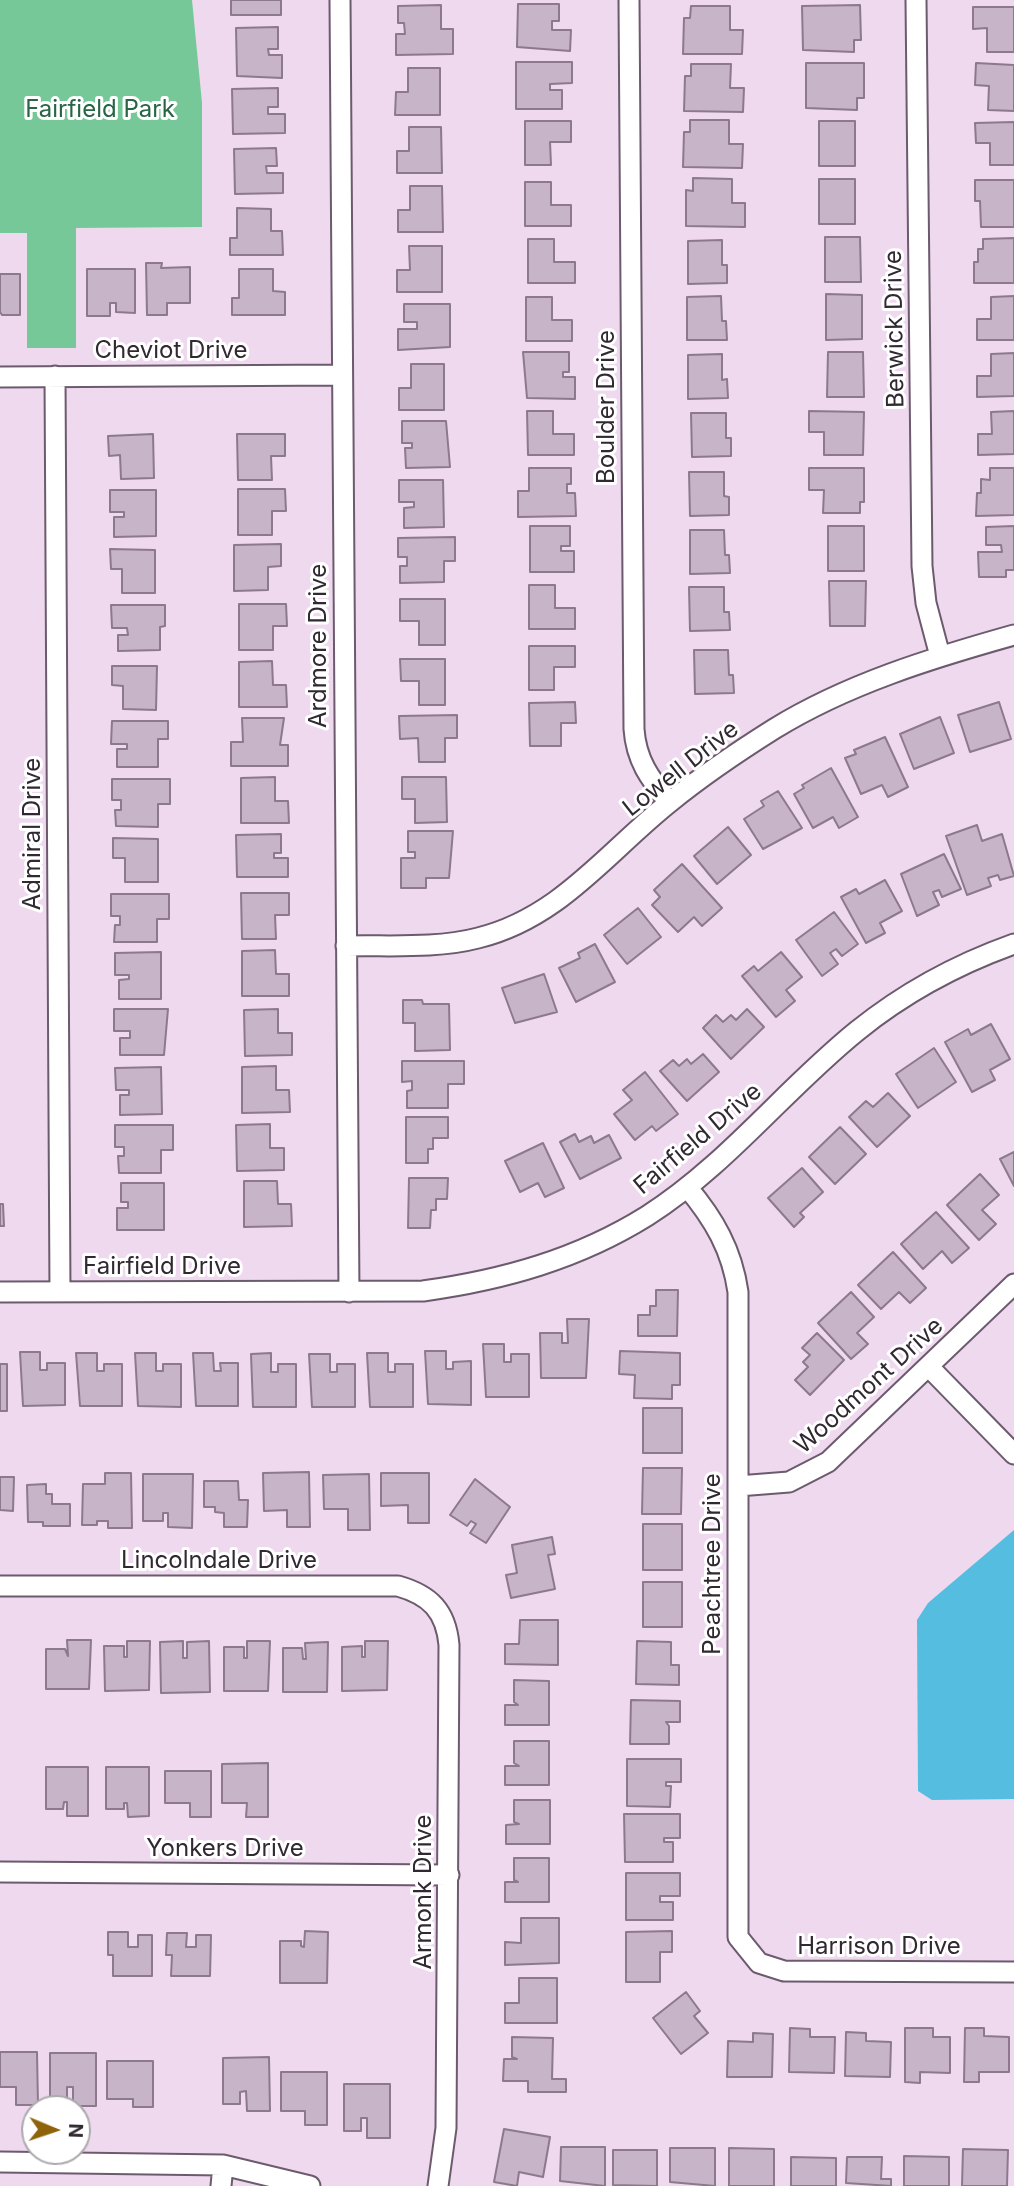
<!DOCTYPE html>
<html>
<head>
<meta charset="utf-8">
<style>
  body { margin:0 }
  #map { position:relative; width:1014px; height:2186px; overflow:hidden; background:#eed9ef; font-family:Inter,sans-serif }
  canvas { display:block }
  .north { position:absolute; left:21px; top:2095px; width:70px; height:70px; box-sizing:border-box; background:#fff; border:2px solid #aca9ad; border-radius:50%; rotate:92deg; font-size:19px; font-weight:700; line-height:28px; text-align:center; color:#302931 }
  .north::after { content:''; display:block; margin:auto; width:24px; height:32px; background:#8e6309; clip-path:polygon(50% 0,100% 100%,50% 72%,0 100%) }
</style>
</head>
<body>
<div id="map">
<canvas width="1014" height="2186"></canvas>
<div class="north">N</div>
</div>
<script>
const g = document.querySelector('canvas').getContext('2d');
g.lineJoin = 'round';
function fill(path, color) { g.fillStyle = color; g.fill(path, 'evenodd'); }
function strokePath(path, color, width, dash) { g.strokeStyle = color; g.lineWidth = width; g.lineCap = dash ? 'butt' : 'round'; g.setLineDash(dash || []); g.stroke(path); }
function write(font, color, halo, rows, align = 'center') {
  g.font = font + ' Inter,sans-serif'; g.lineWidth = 6; g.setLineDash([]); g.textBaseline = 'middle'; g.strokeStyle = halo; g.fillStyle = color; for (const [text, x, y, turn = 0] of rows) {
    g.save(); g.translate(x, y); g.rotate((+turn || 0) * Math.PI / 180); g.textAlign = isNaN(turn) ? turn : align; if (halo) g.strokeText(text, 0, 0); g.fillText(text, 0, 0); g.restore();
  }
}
fill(new Path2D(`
  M0,0H192L202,103V227L76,228V348H27V233H0Z`), '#77c898');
fill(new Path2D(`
  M1014,1530V1799L932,1800L918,1791L917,1620L928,1603Z`), '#54bde0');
const building = new Path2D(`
  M231,0H281V15H231Z
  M518,4H559V21H552V30H571L570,51L517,47Z
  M441,5V29H453V54L396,55V34H405L404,23H398V6Z
  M860,5L861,40H854V52L803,50L802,6Z
  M691,6H730V30H743L742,54H683L684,18H690Z
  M973,7H1014V52H987V28L973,29Z
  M278,27V49H268L269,55H282V78L237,76L236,28Z
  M516,62H572V83L550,84V90H562V109H516Z
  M806,63H864V98H857V110L806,108Z
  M976,63L1014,65V111L988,110L989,86L975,85Z
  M691,64H731L730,88H744L743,112L684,111L685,76H691Z
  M408,68H440V115H395L396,92H408Z
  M278,88V107H268V114H285V133L233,134L232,89Z
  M690,120H729V144H743L742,168L683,167L684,132H690Z
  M525,121H571V142H550L551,165H525Z
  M819,121H855V166H819Z
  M1014,122V165H990V143H976L975,123Z
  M409,127H441L442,173H397V151H409Z
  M276,148L277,166H266L267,173H283V193L235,194L234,149Z
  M693,178L732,179V203H745V227L686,226V190L693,191Z
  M819,179H855V224H819Z
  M975,180H1014V227H981L980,201H975Z
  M525,182H551V205H571V226H525Z
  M410,186H442L443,232H398V210H410Z
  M237,208L271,209V231H282L283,255H230V238H237Z
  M825,237H860L861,282H825Z
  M1014,238V283H974V262H978V249H983V239Z
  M528,239H554V262H575V283H528Z
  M722,240V265H727V283L688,284V241Z
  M409,246H442V292H397V270H410Z
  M146,263H162L161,268L190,267V303H167V315H147Z
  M87,269H135V313L116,312V303H110V316H87Z
  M239,269H273V291L285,292V315H232V298H239Z
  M0,274H20V315H2L0,312Z
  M826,294L862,295V339L826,340Z
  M721,296L722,321H726L727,340H687V297Z
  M1014,296V340H977V319H991V297Z
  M526,297H552V320H572V341H526Z
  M404,304H450V347L398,350V329H417V322H404Z
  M523,352H569V372H563V377H575V399L527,398Z
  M828,352H863L864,397H827Z
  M1014,353V396L977,397V376H991V354Z
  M722,354V380L727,379L728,398L688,399V355Z
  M411,364H444V410H399V388H411Z
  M527,411H553V434H574V455H528Z
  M809,411L864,412L863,455H824V432H809Z
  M1014,411V454L978,455V434H992L991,412Z
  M691,413H726V438H731V456L692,457Z
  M402,421H446L450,467L406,468L405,448H412V443H402Z
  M153,434L154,478L121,479L120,455L109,456L108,436Z
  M237,434H285V456H271L272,480H238Z
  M529,468H571V484H567V493H575L576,516L518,517V491H529Z
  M809,468H864V502H860V513H823L824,490H809Z
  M990,468H1014V515L976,516L977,493H981V479L990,480Z
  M689,472H724V496L729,497V515L690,516Z
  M399,480H443L444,527L404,528V508L414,507V502H399Z
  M238,489H285L286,511H272V535H238Z
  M110,490H156V536L114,537V517H124V512H110Z
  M530,526H570V546H561V551H574V572H530Z
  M828,526H864V571H828Z
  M1014,526V570H1006V577H979L978,552H1002L1001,545H986V527Z
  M690,530H724L725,555H729L730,573L690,574Z
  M455,537V561H444V582L400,583V566H407V557H398V538Z
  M281,544V566L268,567V590L234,591V545Z
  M110,549L155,550V593H122V569H111Z
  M829,581H866L865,626H830Z
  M529,585H555V608H575V629H529Z
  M689,587H724V612H729L730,630L690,631Z
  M400,599H445V645H419V621H400Z
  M239,604H286L287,626H273V650H239Z
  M111,605H165V626L160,627V650L118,651V635H128L127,628H112Z
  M529,646H575V667H554V690H529Z
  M694,650H728L729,675H733L734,693L695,694Z
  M400,659H445V705H419V681H401Z
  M272,661L273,685H286L287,707H239V662Z
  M112,666H157L156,710L123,709V686L112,685Z
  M575,702L576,723H561V746H530L529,703Z
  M999,702L1011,739L970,752L958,715Z
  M457,715V738H445V762H419L418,738L400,739L399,716Z
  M940,717L954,753L914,769L900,734Z
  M242,718H284L280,745H288V766H231V742H243Z
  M112,721H168V739H158V767H117V749H127V744H111Z
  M885,737L908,787L888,797L882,785L861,794L845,758L856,754L854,750Z
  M831,768L858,817L839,828L833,817L813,828L794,794L804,788L802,785Z
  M275,777V801H288L289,823H241V778Z
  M402,777H446L447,822L415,823V799H402Z
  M112,779H170V804H158V827L116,826L115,810H121V800H112Z
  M778,791L802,828L763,849L744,819L764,806L761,801Z
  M977,825L982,841L1002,834L1014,876L1000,880L998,875L988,878L991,886L967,895L946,836Z
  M728,827L751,855L717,884L694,856Z
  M408,831H453L449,878H426V888H401V858H415V852H408Z
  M281,834V853H274V858H288V877H237L236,835Z
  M113,838L158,839V882H125V858H113Z
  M944,854L961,889L942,897L939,890L933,892L939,905L917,916L901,874Z
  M682,864L722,908L702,926L694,917L678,932L652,905L660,897L654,890Z
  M885,880L902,911L880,923L885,933L866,943L841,897L856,889L859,894Z
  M241,893H289V915H275L276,939H242Z
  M111,894H169V919H157V942H114L115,925H120V916H111Z
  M638,908L661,937L627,964L604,935Z
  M834,912L858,944L842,956L836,949L830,953L838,964L822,976L796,940Z
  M595,944L615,982L576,1002L559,968L580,958L578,953Z
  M275,950L276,974H289V996H242V951Z
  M161,952V999H119V980L129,979V975H115V953Z
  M781,952L802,977L786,990L795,1001L776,1017L742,976L754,966L758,971Z
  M544,974L557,1012L515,1023L502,988Z
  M403,1000H422L423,1004H449L450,1050L415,1051V1023H403Z
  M114,1009H168L164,1055H120V1038H130V1031H114Z
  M278,1009V1033H292V1055L245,1056L244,1010Z
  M747,1009L764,1027L731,1059L703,1028L716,1015L723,1022L731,1015L736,1020Z
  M991,1024L1010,1059L990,1070L995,1080L972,1092L945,1042L968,1029L971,1035Z
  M934,1048L956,1082L918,1108L896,1074Z
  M703,1054L719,1072L687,1101L660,1071L673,1060L679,1066L687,1059L691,1064Z
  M402,1061H464V1084H448V1108H407V1091L412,1090V1081L402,1082Z
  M276,1066V1090H289L290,1112L242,1113V1067Z
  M161,1067L162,1114L120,1115V1095H129V1090H116L115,1068Z
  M645,1072L678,1114L656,1131L652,1126L635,1140L614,1114L632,1100L623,1090Z
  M888,1093L910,1116L877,1147L849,1117L866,1101L873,1107Z
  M406,1117H448V1138H433V1149H428V1163H406Z
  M270,1124V1148H284V1170L237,1171L236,1125Z
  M115,1125H173V1150H161V1173H119L118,1156H124V1147H115Z
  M840,1127L866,1154L835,1184L809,1157Z
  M575,1134L579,1142L591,1136L594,1143L609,1135L621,1158L580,1179L560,1142Z
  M543,1143L564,1188L545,1197L538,1183L520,1192L505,1161Z
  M1014,1152V1186L1000,1159Z
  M802,1168L823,1192L800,1213L804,1217L794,1227L768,1198Z
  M980,1174L999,1195L982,1210L996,1224L979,1240L947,1205Z
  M409,1178H448L447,1199H436V1210H431L430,1228H408Z
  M244,1181H277L278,1204H291L292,1226L244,1227Z
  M121,1183H164V1230H117V1208H128V1202H121Z
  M0,1204H3L4,1226H0Z
  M936,1212L969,1248L952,1263L942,1251L923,1269L901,1244Z
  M893,1252L926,1288L910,1303L899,1292L881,1309L858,1285Z
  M656,1290H678L677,1336H638V1315H650V1306H656Z
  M851,1292L874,1317L857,1333L868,1344L851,1359L818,1323Z
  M567,1319H589L586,1378H541L540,1333H562V1343H568Z
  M817,1333L844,1360L810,1395L795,1380L808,1367L803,1362L810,1355L802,1348Z
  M483,1344H504V1362H511V1354H529V1397H486Z
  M425,1351H446V1369H453V1362L471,1361V1405L428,1404Z
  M620,1351L680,1353V1385H672V1399L634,1398L635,1375L619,1374Z
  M20,1352H40V1370H47V1363H65V1405L23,1406Z
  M76,1353H97V1371H104V1364H122V1406H80Z
  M135,1353H156V1371H163V1364H181V1407L138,1406Z
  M193,1353H213L214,1371H221L220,1363H238V1406H196Z
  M271,1353V1372H278V1364H296V1407H253L251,1354Z
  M367,1353H388V1372H395V1364H413V1407H370Z
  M309,1354H330V1372H337V1364H355V1407H312Z
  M0,1364H7V1411H0Z
  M643,1408H682V1453H643Z
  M643,1468H682L681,1514H642Z
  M309,1472L310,1527H287V1510L264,1511L263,1473Z
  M105,1473H131L132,1528H108V1521H97V1525H82L83,1484H105Z
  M381,1473H429V1523H408V1505L381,1506Z
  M143,1474H193L192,1528L168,1527V1513H163V1521H143Z
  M369,1474L370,1530H348V1509H324L323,1475Z
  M0,1477H14L13,1511L0,1510Z
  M475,1479L510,1507L486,1543L470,1533L476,1524L471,1521L467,1526L450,1515Z
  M204,1481H238L239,1500H248L247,1527H224V1513L215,1512V1507H204Z
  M46,1484V1494H52V1504H70V1526H43V1522H28L27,1485Z
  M643,1524H682V1570H643Z
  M552,1537L555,1554L548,1555L555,1589L511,1598L506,1575L517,1573L512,1545Z
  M643,1582H682V1627H643Z
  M520,1620H558V1665L505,1664V1644H519Z
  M67,1640H91L89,1689H46V1649H65L68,1656Z
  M127,1641H150L149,1690L105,1691L104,1646H124V1657H127Z
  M183,1641V1658H187V1642L209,1641L210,1692L161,1693L160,1642Z
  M247,1641H270L268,1691H224V1647H244V1658H247Z
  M365,1641H388L387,1690L342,1691V1647L362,1646V1657H365Z
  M637,1641L671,1642V1665H679V1685L636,1684Z
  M328,1642L327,1692H283V1648H302L303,1659H306L305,1643Z
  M514,1680L549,1681V1725H505V1705H518L514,1702Z
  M631,1700L680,1701V1722H666L669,1726V1744H630Z
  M514,1741H549V1785H505V1766H519L514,1763Z
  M627,1759H681V1782H666V1786H671L670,1807L627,1806Z
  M268,1763V1817H246L247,1803H222V1764Z
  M46,1767H88V1816H67V1802H64L63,1809H46Z
  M106,1767H149V1816L128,1817L127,1803H124V1809H106Z
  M165,1771H211V1817H190V1803H165Z
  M514,1800H550V1844H506V1825L519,1824L514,1822Z
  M624,1814H680V1838H664V1842H673V1862H625Z
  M514,1858H549V1902H505V1882H518L514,1880Z
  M626,1873H680V1896H660V1902H673V1920H626Z
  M521,1918H559V1963L505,1965V1942L521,1943Z
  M305,1931L328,1932L327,1983H280V1941H301V1946L304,1947Z
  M672,1931V1952H660V1982H626V1932Z
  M108,1932H128V1947H138V1935H152V1976H113V1955H108Z
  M167,1933H187L186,1947H196V1935H211L210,1976H171L172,1955H166Z
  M519,1978H557V2023H505V2003H519Z
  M686,1992L700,2011L694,2016L708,2033L681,2054L653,2018Z
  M790,2028L810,2029V2037H835L834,2073L789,2072Z
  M905,2028H933V2037H950V2073L920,2072V2083L905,2082Z
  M965,2028H984V2036L1009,2037V2072H979V2082H964Z
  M846,2032L866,2033V2041L891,2042L890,2077L845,2076Z
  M753,2033L773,2034L772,2077H727L728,2041L753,2042Z
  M512,2037L553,2038L552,2079H566V2092H528V2081H503L504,2059H517L512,2057Z
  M0,2052H37L38,2105H16V2087H0Z
  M50,2053H96V2106H73V2087H67V2099H50Z
  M269,2057L270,2111H247L246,2091L240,2092V2104H223V2058Z
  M107,2061H153V2107H133V2099H107Z
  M281,2072H327V2125H305V2111H281Z
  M344,2084H390V2138H367V2118H361V2131H344Z
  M504,2129L550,2137L543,2177L519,2172L517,2186L494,2182Z
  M561,2147H605V2186L560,2181Z
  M670,2148H715V2186L670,2182Z
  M729,2148L774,2149V2186H729Z
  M963,2149L1008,2150L1007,2186H962Z
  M613,2150H657V2186L613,2185Z
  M904,2156L949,2157V2186H904Z
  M791,2157L836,2158V2186H791Z
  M847,2157H882L881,2179H891V2186L846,2183Z`);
fill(building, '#c8b4c9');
strokePath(building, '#8c798d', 2);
const minor = new Path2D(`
  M340,0L349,1292
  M629,0L634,729C636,760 650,779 669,802
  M916,0L922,566L926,603L940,656
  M55,376L60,1292
  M0,377L342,375
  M346,946C389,945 436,949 478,938C560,918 607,852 670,802C702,776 739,751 774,729C847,684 932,658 1014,635
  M687,1187C714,1219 732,1250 738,1292V1937L759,1963L784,1971L1014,1972
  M0,1292L423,1291C503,1280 578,1259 647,1216C727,1165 784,1090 857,1031C904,993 958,964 1014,944
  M929,1367L1014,1454
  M738,1486L789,1482L828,1462L1014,1284
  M0,1586H398C430,1595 446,1611 449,1645L446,2128L438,2186
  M0,1872L449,1875
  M0,2162L223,2165L310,2186
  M221,2186L223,2165`);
strokePath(minor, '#6c5a6d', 23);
strokePath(minor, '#fff', 19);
write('24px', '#286544', '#fff', [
  ["Fairfield Park",100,110]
]);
write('24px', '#302931', '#fff', [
  ["Berwick Drive",895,329,-91],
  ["Cheviot Drive",171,351],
  ["Boulder Drive",607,407,-90],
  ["Ardmore Drive",319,646,-90],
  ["Lowell Drive",681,769,-38],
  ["Admiral Drive",33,834,-90],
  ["Fairfield Drive",698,1139,-40],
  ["Fairfield Drive",162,1267],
  ["Woodmont Drive",869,1386,-42],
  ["Lincolndale Drive",219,1561],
  ["Peachtree Drive",713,1564,-90],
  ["Yonkers Drive",225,1849],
  ["Armonk Drive",424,1892,-90],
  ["Harrison Drive",879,1947]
]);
</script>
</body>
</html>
